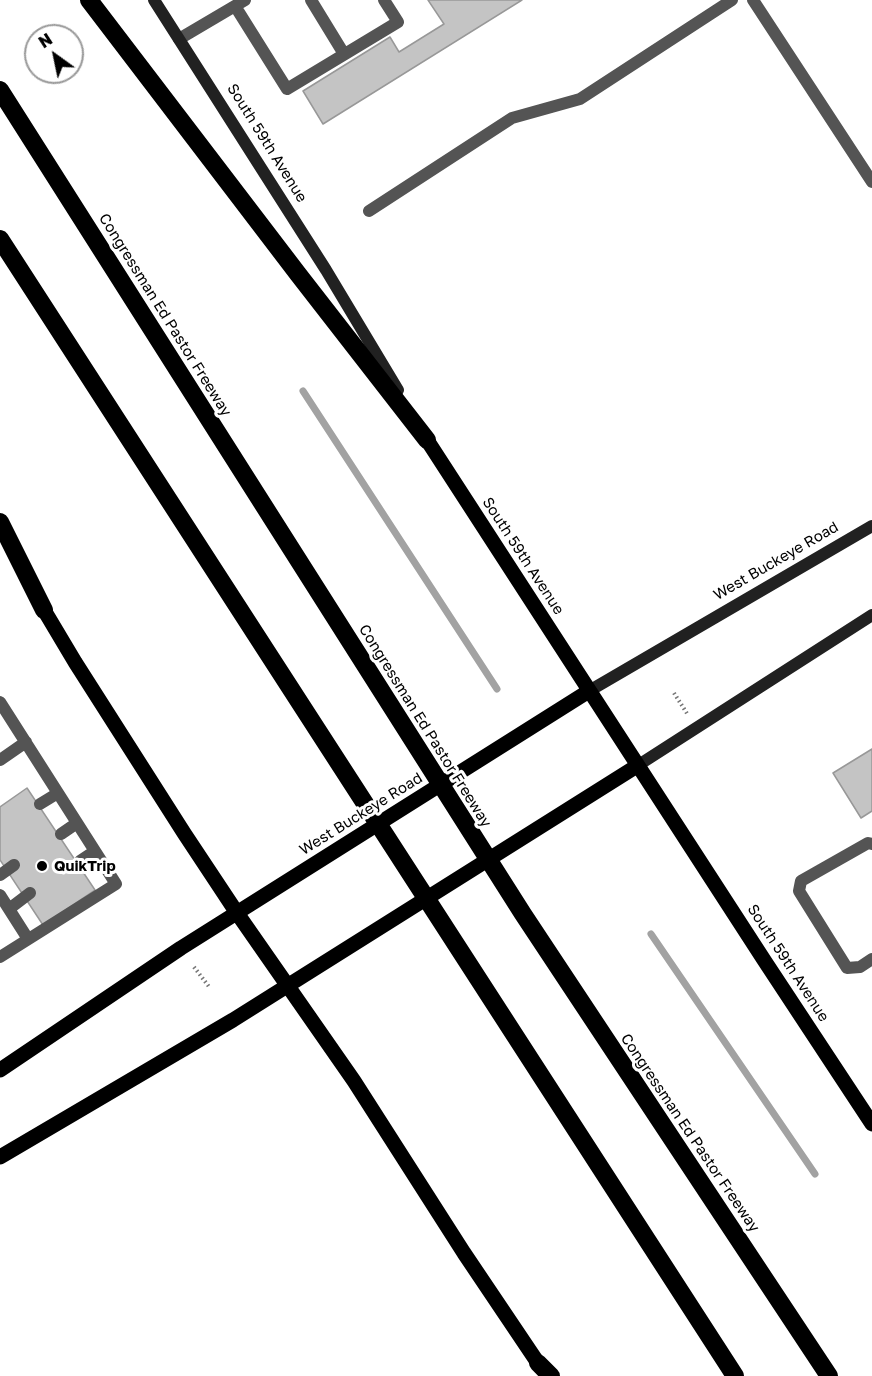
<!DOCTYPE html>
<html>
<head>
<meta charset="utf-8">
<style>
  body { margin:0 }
  #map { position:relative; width:872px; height:1376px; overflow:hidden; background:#fff; font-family:"Golos Text",sans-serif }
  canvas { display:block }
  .north { position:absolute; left:24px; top:24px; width:60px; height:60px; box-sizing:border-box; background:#fff; border:2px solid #999; border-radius:50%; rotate:327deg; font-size:16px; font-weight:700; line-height:24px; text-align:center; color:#000 }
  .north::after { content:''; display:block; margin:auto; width:21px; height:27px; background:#000; clip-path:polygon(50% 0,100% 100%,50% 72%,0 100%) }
</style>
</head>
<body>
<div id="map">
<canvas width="872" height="1376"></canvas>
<div class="north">N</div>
</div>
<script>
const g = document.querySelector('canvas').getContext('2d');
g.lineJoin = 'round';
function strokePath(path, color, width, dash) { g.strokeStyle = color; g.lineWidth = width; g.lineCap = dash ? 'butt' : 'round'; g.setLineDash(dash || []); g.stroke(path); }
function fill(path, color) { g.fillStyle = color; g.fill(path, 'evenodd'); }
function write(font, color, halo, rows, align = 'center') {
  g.font = font + ' "Golos Text",sans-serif'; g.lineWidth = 6; g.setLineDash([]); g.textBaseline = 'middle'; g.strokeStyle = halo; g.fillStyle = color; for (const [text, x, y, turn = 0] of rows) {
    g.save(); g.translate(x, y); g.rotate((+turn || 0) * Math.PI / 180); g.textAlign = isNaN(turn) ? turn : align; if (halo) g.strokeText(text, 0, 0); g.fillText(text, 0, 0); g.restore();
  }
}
strokePath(new Path2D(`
  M303,391L497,689
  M651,934L815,1174`), '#a2a2a2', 7);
const building = new Path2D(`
  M428,0H522L323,124L303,91L390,37L399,52L444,24Z
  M872,749V811L861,818L833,773Z
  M27,788L95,890L43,925L0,860V807Z`);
fill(building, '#c4c4c4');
strokePath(building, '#989898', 1.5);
strokePath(new Path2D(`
  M674,693L688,715
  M194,967L210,988`), '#767676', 4, [1.5, 3]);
strokePath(new Path2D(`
  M311,0L344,54
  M753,0L872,182
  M235,6L287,89L398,22L384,0
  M179,39L245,0
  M369,211L512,118L580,99L732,0
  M0,702L116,884L0,957
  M0,760L26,742
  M40,804L58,793
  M61,834L77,823
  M872,844L868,843L801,881L799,891L847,968L860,967L872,959
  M80,861L95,851
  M0,875L14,865
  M0,895L28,939
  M9,909L30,893`), '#545454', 12);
strokePath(new Path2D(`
  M154,0L326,270L398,390
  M589,691L872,526
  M637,766L872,615`), '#212121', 12);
strokePath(new Path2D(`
  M427,440L764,960L872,1124
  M44,610L75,662L184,833L237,913L354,1081L464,1253L538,1363
  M0,1070L181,948L589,691
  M0,1157L233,1020L637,766`), '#000', 15);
strokePath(new Path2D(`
  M89,0L298,274L427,440
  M0,90L523,914L829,1376
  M0,239L735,1376
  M0,522L44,610
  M538,1363L551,1376`), '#000', 18);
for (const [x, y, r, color] of [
  [42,866,6,"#000"]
]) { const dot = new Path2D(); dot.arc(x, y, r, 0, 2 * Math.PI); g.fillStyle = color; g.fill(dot); strokePath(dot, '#fff', 2); }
write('15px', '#000', '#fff', [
  ["South 59th Avenue",267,143,58],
  ["Congressman Ed Pastor Freeway",165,315,58],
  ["South 59th Avenue",523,556,57],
  ["West Buckeye Road",776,561,-30],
  ["Congressman Ed Pastor Freeway",425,726,58],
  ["West Buckeye Road",361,814,-32],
  ["South 59th Avenue",788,963,57],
  ["Congressman Ed Pastor Freeway",690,1133,56]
]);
write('bold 15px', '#000', '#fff', [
  ["QuikTrip",54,866]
], 'left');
</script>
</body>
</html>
